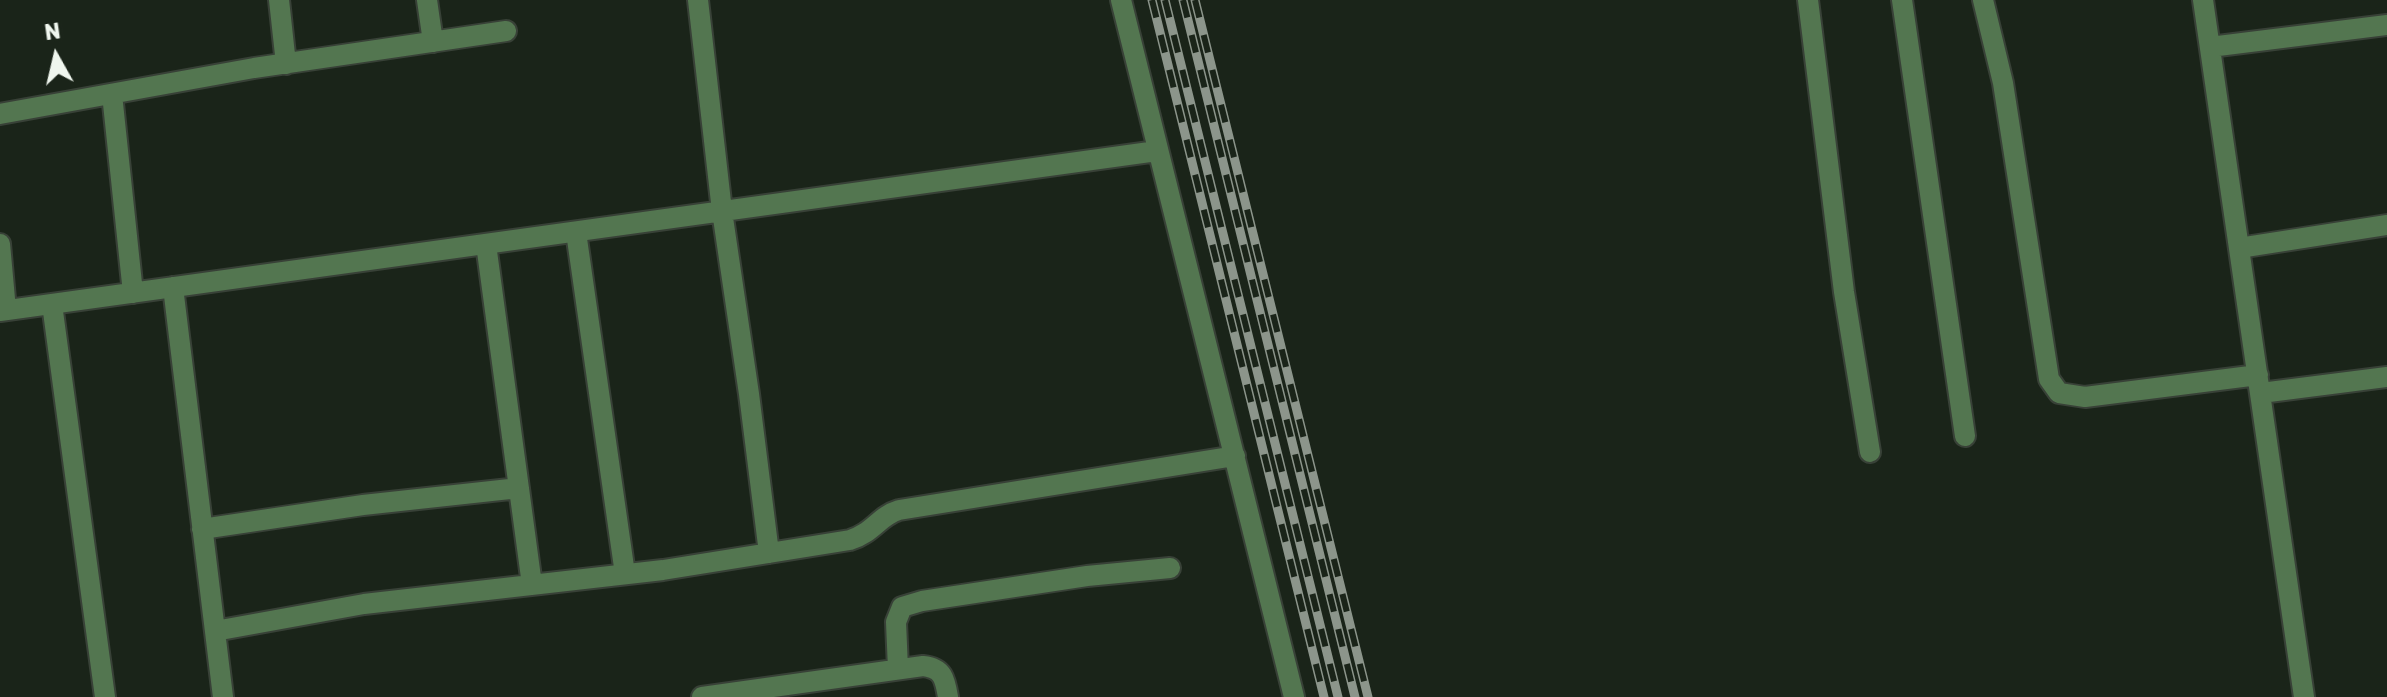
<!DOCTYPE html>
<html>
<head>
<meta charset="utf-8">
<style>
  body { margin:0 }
  #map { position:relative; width:2387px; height:697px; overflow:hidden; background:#1a2419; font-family:Rubik,sans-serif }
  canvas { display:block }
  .north { position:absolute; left:16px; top:16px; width:80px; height:80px; -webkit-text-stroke:6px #1a2419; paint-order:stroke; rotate:352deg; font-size:22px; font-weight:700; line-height:32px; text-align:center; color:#eff6ee }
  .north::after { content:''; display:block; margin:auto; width:28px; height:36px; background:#eff6ee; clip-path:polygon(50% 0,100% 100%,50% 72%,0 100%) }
</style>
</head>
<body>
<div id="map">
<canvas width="2387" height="697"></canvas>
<div class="north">N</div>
</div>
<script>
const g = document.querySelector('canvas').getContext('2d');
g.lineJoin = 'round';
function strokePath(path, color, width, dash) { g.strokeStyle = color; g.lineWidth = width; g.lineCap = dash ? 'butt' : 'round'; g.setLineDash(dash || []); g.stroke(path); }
const street = new Path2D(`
  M279,0L286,64
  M427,0L433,42
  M698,0L722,211L749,394L769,553
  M1121,0L1294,697
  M1808,0L1844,292L1870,452
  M1902,0L1965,436
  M1983,0L2003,83L2049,379L2059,393L2085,397L2258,375
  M2203,0L2304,697
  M2210,47L2387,25
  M112,94L133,293
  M0,114L254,68L506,31
  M576,232L625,574
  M0,244L6,310
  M486,244L532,585
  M2239,248L2387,225
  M173,287L223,697
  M52,304L105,697
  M0,311L1157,151
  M2261,393L2387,377
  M202,529L363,505L519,488
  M215,631L364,604L663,570L850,540C873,533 879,516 899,510L1235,456
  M898,669L896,622L902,607L922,601L1087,576L1170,568
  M702,697L923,666C943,668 945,679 948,697`);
strokePath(street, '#384137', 24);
strokePath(street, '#537650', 20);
const rail = new Path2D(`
  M1152,0L1324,697
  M1165,0L1338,697
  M1183,0L1355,697
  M1195,0L1368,697`);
strokePath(rail, '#8c958b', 9);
strokePath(rail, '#1a2419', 6, [18]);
</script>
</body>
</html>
